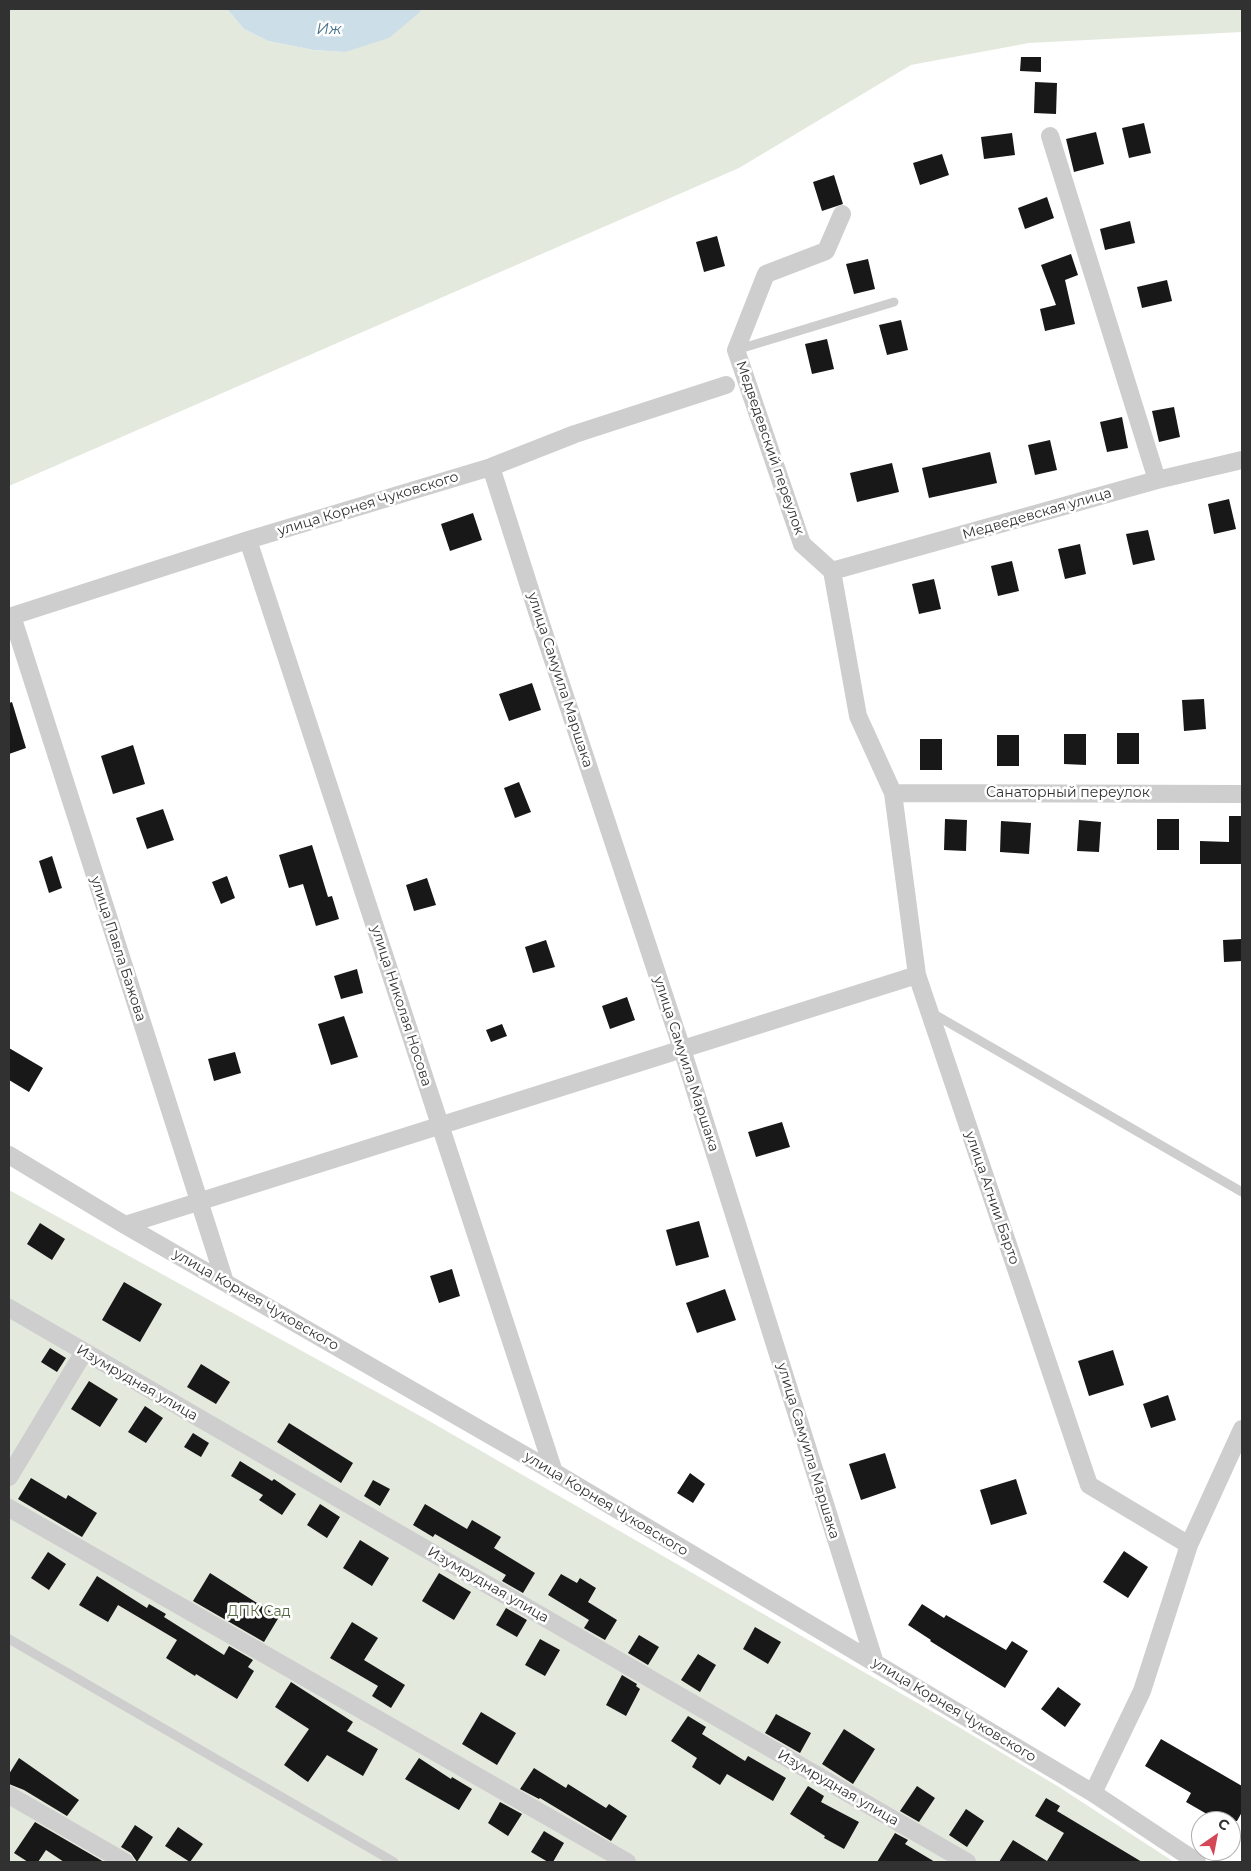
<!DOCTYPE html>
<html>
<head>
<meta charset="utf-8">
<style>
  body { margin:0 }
  #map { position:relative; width:1251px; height:1871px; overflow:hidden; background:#fff; font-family:Montserrat,sans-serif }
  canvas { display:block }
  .frame { position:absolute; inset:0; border:10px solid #313131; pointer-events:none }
  .north { position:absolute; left:1191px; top:1811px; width:50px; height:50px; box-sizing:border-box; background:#fff; border:1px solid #adadad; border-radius:50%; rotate:33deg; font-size:14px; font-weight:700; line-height:20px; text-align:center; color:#313131 }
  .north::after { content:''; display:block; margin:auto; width:18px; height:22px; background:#d44757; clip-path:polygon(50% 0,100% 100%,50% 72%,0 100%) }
</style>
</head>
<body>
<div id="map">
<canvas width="1251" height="1871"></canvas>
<div class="frame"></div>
<div class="north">С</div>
</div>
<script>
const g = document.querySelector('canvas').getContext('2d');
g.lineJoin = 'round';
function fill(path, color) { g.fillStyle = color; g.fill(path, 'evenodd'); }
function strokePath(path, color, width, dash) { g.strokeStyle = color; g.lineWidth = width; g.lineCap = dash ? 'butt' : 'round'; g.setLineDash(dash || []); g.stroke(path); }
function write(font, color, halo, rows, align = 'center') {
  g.font = font + ' Montserrat,sans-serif'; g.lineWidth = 5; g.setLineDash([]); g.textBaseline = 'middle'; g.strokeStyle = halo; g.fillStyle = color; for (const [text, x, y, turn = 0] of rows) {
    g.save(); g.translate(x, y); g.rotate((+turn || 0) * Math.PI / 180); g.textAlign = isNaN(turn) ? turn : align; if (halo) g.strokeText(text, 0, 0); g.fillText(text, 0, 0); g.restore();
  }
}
fill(new Path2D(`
  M9,9H227L244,29L268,41L314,50L345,52L419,12L421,9H1242V32L1029,43L911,65L739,168L9,486Z
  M9,1190L424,1418L947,1720L1059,1787L1174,1862H9Z`), '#e4e9de');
fill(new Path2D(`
  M227,9H421L420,12L389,38L345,52L314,50L268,41L244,29Z`), '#ccdee7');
fill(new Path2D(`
  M1021,57H1041V72L1020,71Z
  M1035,82L1057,83L1056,114L1034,113Z
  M1144,123L1151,153L1129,158L1122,128Z
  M1096,132L1104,164L1074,172L1066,139Z
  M1012,133L1015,155L984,159L981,137Z
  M942,154L949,175L920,185L913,163Z
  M834,175L843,204L822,211L813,182Z
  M1047,197L1054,218L1025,229L1018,208Z
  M1130,221L1135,243L1105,250L1100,229Z
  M717,236L725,266L704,272L696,242Z
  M1071,254L1078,275L1065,280L1075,324L1045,331L1040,309L1056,305L1041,265Z
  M868,259L875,289L854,294L846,264Z
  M1167,280L1172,301L1142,308L1137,287Z
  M901,320L908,350L887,355L879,325Z
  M827,339L834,369L812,374L805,344Z
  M1174,407L1180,437L1159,442L1152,411Z
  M1122,417L1128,448L1107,452L1100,422Z
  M1050,440L1057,470L1035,475L1028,445Z
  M990,452L997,483L929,498L922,468Z
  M892,463L899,492L857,502L850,473Z
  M1229,499L1236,529L1214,534L1208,504Z
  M473,513L482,540L450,551L441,524Z
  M1148,530L1155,560L1133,565L1126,534Z
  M1080,544L1086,574L1065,579L1058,549Z
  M1012,561L1019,591L998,596L991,566Z
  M934,579L941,609L919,614L912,584Z
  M532,683L541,710L509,721L499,694Z
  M1204,699L1206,729L1184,731L1182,700Z
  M12,702L26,748L9,754V703Z
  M1117,733H1139V764H1117Z
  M1064,734H1086V765L1064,764Z
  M997,735H1019V766H997Z
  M920,739H942V770H920Z
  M133,745L145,784L113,794L101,756Z
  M519,782L531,812L515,818L504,788Z
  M163,809L174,840L147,849L136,818Z
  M1229,816H1242V864H1200V841L1229,842Z
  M945,819L967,820L966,851L944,850Z
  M1157,819H1179V850H1157Z
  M1079,820L1101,822L1099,852L1077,851Z
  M1001,821L1031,823L1029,854L1000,852Z
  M312,845L328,897L332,896L339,919L316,926L303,884L289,888L279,855Z
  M52,856L62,888L49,893L39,861Z
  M227,876L235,898L221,904L212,882Z
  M427,878L436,905L414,911L406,885Z
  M1242,939V961L1224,962L1223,940Z
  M546,940L555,967L533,973L525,947Z
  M357,969L363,993L341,999L334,976Z
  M627,997L635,1020L610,1029L602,1006Z
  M344,1016L358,1057L331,1065L318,1024Z
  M502,1024L507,1036L491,1042L486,1030Z
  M9,1048L43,1068L29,1092L9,1080Z
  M235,1052L241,1073L214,1081L208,1059Z
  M782,1122L790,1147L756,1157L748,1132Z
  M699,1221L709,1257L676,1266L666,1230Z
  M40,1223L65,1239L52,1260L27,1244Z
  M452,1269L460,1296L439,1303L430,1276Z
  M124,1282L162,1304L140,1342L102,1320Z
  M725,1289L736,1320L697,1333L686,1303Z
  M50,1348L66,1358L57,1372L41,1362Z
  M1113,1350L1124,1385L1089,1396L1078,1361Z
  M201,1364L230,1382L216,1404L187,1387Z
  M89,1381L118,1399L100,1427L71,1409Z
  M1168,1395L1176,1420L1151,1428L1143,1404Z
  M145,1406L163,1418L146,1443L128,1432Z
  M289,1423L353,1463L341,1483L277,1442Z
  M193,1433L209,1443L201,1457L184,1447Z
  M885,1453L896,1488L861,1500L849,1464Z
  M240,1461L272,1481L274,1479L296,1494L282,1515L259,1500L263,1495L231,1476Z
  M690,1473L705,1484L693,1503L677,1493Z
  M31,1478L66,1499L68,1495L97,1513L82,1537L18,1499Z
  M1016,1479L1027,1514L991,1525L980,1490Z
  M373,1480L390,1489L380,1506L364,1496Z
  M320,1504L340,1517L327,1538L307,1525Z
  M425,1504L467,1529L472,1520L501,1537L494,1548L535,1573L523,1593L502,1581L506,1575L435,1534L433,1537L413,1525Z
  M360,1540L389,1558L372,1586L343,1568Z
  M1124,1551L1148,1567L1128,1598L1103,1582Z
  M48,1552L66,1564L49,1590L31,1578Z
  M210,1573L279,1617L264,1642L193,1601Z
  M439,1573L471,1592L454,1620L422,1601Z
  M561,1574L577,1583L580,1578L596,1588L588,1602L617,1620L605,1640L584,1628L589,1620L548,1595Z
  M97,1576L147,1608L149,1604L166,1614L164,1617L224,1655L229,1646L253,1660L248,1667L254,1671L237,1699L196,1674L195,1676L166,1658L177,1640L118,1605L108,1622L79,1605Z
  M922,1604L944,1618L946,1615L1006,1650L1012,1641L1028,1651L1005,1688L930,1641L931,1640L908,1625Z
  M506,1608L527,1620L517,1637L496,1625Z
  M352,1622L378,1638L364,1660L405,1685L391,1708L372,1696L378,1686L330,1658Z
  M755,1627L781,1642L768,1664L743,1649Z
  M639,1635L659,1647L648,1665L628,1653Z
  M540,1639L560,1650L545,1676L525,1665Z
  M698,1654L716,1665L700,1692L681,1680Z
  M622,1675L637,1684L636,1686L640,1689L626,1716L606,1705Z
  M291,1682L353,1722L347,1731L378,1749L363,1776L327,1755L308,1782L284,1765L309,1729L275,1707Z
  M1058,1687L1081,1704L1065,1727L1041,1709Z
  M481,1712L516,1733L497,1765L462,1744Z
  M776,1714L811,1733L800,1753L765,1733Z
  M688,1716L706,1727L702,1734L745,1761L748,1756L786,1778L773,1801L727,1774L720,1785L692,1767L697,1758L671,1741Z
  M844,1729L875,1749L853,1784L822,1764Z
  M1161,1739L1242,1786V1812L1237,1821H1219L1186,1802L1191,1793L1145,1766Z
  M19,1758L79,1800L67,1816L24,1790L9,1784V1774Z
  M419,1758L451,1779L452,1777L472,1789L459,1810L405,1779Z
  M534,1768L566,1788L568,1784L606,1808L609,1804L627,1816L611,1841L540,1798L539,1799L520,1789Z
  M808,1786L824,1796L821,1802L859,1822L844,1849L824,1838L825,1836L790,1814Z
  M917,1786L935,1798L919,1822L900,1811Z
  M1046,1798L1060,1806L1057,1811L1142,1862H999L1013,1840L1047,1861L1064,1833L1035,1816Z
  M500,1802L522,1814L508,1836L488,1823Z
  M966,1809L984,1821L967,1847L949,1835Z
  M35,1822L104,1862H64L46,1850L38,1862H28L14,1853Z
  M135,1825L153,1837L137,1862L131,1853L121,1847Z
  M178,1827L203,1844L190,1862L165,1846Z
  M544,1831L564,1843L553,1862H548L531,1852Z
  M895,1833L908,1840L905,1844L935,1862H877Z`), '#181818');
strokePath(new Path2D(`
  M736,350L894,302
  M932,1013L1242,1192
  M9,1639L394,1862`), '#cecece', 9);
strokePath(new Path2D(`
  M1050,136L1157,480
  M491,467L541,624L682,1049L875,1663
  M248,540L554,1472
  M832,571L858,716L893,793L917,975L1089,1485L1189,1545
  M832,571L802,544L736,350L766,274L826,251L842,214
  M832,571L1157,480L1242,460
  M12,616L225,1282
  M9,617L248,540L491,467L575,434L726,385
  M893,793L1242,794
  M9,1155L125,1225L554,1472L875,1663L1093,1793L1197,1862
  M125,1225L917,975
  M9,1308L967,1862
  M9,1477L84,1352
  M9,1508L627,1862
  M1093,1793L1142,1691L1189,1545L1242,1429
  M9,1795L125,1862`), '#cecece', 18);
write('14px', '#313131', '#fff', [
  ["Медведевский переулок",770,448,71],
  ["улица Корнея Чуковского",368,504,-17],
  ["Медведевская улица",1037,514,-16],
  ["улица Самуила Маршака",560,680,72],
  ["Санаторный переулок",1068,793],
  ["улица Павла Бажова",118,949,72],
  ["улица Николая Носова",401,1006,72],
  ["улица Самуила Маршака",686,1064,72],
  ["улица Агнии Барто",992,1198,71],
  ["улица Корнея Чуковского",256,1300,30],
  ["Изумрудная улица",137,1383,30],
  ["улица Самуила Маршака",808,1451,73],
  ["улица Корнея Чуковского",606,1504,31],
  ["Изумрудная улица",488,1585,30],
  ["улица Корнея Чуковского",954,1710,31],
  ["Изумрудная улица",838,1788,30]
]);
write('14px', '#566842', '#fff', [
  ["ДПК Сад",259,1612]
]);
write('italic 15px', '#46738b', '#fff', [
  ["Иж",329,30]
]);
</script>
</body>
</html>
